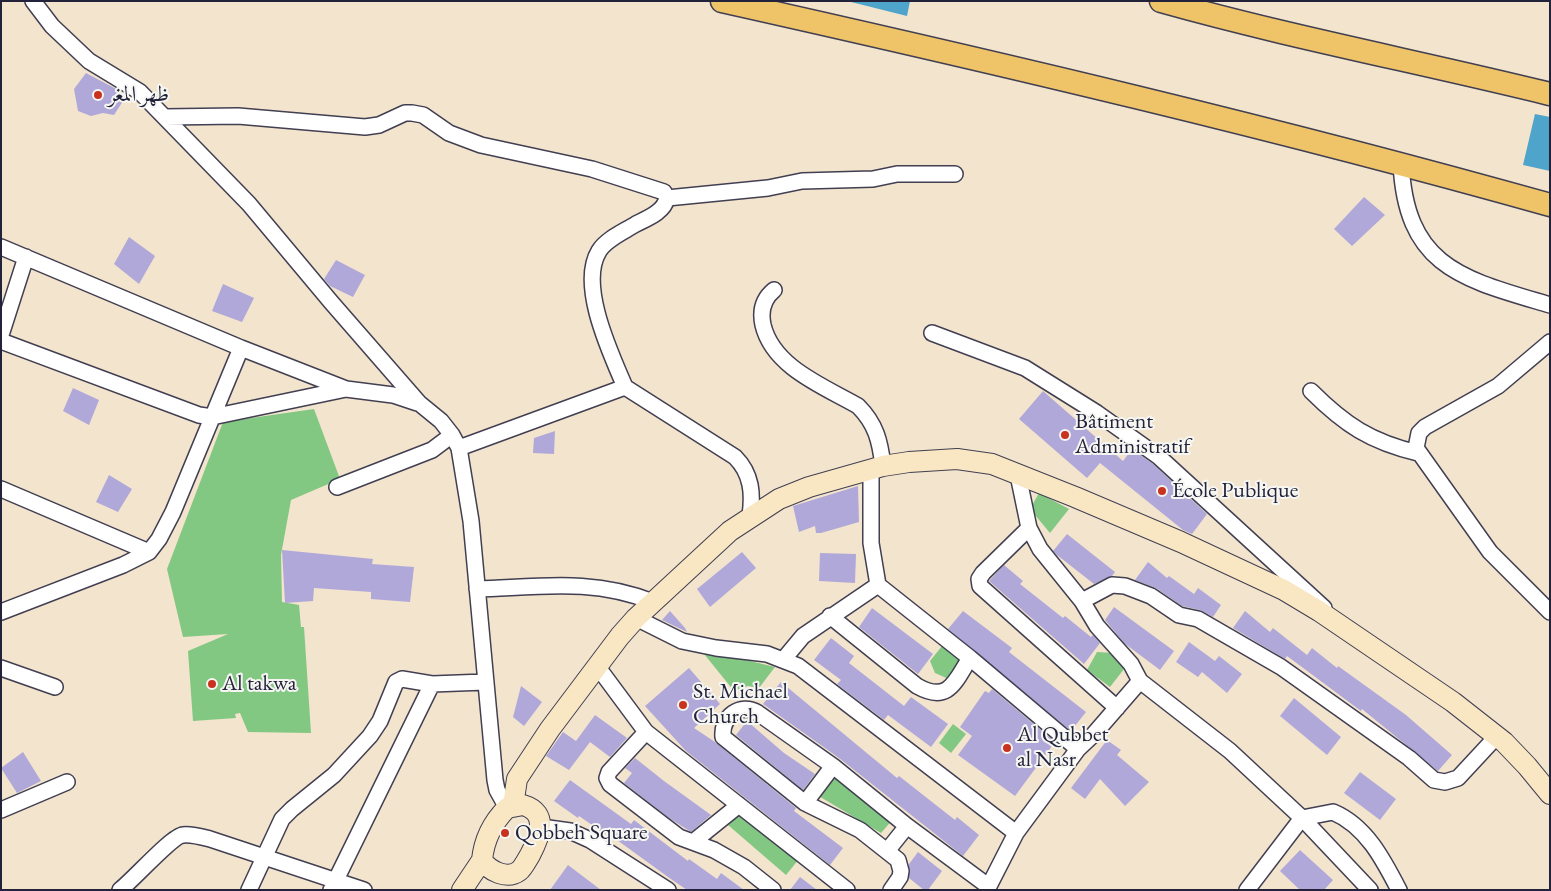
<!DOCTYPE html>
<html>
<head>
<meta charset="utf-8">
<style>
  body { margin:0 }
  #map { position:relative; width:1551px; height:891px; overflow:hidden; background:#f3e4ce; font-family:"EB Garamond",serif }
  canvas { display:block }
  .frame { position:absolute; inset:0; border:2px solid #22223b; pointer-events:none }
</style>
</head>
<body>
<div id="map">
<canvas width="1551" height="891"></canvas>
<div class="frame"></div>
</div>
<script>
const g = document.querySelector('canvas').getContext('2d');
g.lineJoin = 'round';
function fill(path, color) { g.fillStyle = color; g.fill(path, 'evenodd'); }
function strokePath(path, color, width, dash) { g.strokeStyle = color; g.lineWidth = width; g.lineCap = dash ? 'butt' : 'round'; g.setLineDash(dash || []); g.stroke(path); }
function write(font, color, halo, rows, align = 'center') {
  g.font = font + ' "EB Garamond",Amiri,serif'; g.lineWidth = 4; g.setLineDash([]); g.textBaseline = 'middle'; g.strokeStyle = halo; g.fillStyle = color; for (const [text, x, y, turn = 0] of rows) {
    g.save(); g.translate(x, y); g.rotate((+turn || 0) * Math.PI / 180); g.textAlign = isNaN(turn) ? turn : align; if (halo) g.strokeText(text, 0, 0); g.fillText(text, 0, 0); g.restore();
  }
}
fill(new Path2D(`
  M314,409L340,479L291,500L281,555L282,602L299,605L301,627H304L311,733L248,732L240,713L235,714L236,718L193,721L188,651L228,634L183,637L167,569L223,422Z
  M1039,493L1069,509L1050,533L1030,509Z
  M946,641L967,658L951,680L935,673L930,661Z
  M700,649L775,667L759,688L748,686L734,691Z
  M1097,652L1114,653L1124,669L1110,687L1087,670Z
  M953,724L966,734L951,753L939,743Z
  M836,771L894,818L881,833L817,795Z
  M740,811L799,859L786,875L728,825Z`), '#82c883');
fill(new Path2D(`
  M847,1H910L907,16Z
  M1535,114L1550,117V171L1523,165Z`), '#4fa4cb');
fill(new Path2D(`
  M86,73L120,91L123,101L114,115L103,113L91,116L78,111L74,89Z
  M1364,197L1385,215L1352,246L1334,229Z
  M129,237L155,256L139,284L114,264Z
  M336,260L365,275L353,297L330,286L324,279Z
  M223,284L254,298L242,322L212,311Z
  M73,388L99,400L89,425L63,411Z
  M1043,391L1123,461L1132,449L1153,464L1207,514L1192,534L1183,530L1100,463L1087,478L1019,419Z
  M555,431L554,454L533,453L534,438Z
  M109,475L132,489L118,512L96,502Z
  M858,486L859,522L821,533H816L815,526L799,532L793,506Z
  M1067,534L1115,572L1112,576L1094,584L1057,555L1053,551Z
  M282,550L373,559L372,564L414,567L410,602L371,599V592L314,588L313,601L285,603Z
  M742,552L756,568L710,607L697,589Z
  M820,553L856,554L855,583L819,581Z
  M1148,562L1167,578L1169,576L1194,594L1198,588L1221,605L1213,617L1200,610L1182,606L1156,588L1135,580Z
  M1004,565L1023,581L1020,584L1063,618L1065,616L1091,637L1093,635L1100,643L1084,664L989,581Z
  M1114,607L1174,651L1160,670L1124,643L1105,620Z
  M872,608L933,654L918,674L859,627Z
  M670,611L685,628L687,632L662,620Z
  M963,611L1012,648L1009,652L1086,712L1071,731L948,629Z
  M1245,611L1270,632L1273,628L1307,655L1312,648L1337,668L1338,666L1406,715L1452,755L1438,771L1362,709L1361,711L1287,656L1285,659L1233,628Z
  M831,638L854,656L849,663L904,706L911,697L948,724L931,747L888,715L884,720L837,684L841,680L814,660Z
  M1189,642L1215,661L1219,656L1242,674L1227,693L1202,672L1198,677L1176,662Z
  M689,668L720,704L694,728L715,742L796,808L794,811L843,848L830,865L686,751L645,706Z
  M781,682L897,778L899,776L955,820L957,817L979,835L963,856L839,758L763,704Z
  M521,686L542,702L524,726L513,717Z
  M992,689L1055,742L1015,796L958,755L972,736L960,727L985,691L989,693Z
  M1294,698L1341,737L1327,755L1280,716Z
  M595,715L627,738L610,757L590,742L569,770L546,756L563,732L576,741Z
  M747,721L784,753L815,774L803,790L736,735Z
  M1107,740L1121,750L1117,755L1149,782L1125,806L1100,779L1085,799L1071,788Z
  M23,752L41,781L17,793L1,768Z
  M635,758L664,781L711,815L691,832L669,818L624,783L632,773L625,768Z
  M1360,772L1396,799L1380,820L1344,793Z
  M570,780L631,824L634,820L688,861L689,859L717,879L721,873L744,890H687L668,877L606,832L605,834L579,816L578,818L554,801Z
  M1300,850L1333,880L1324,890H1300L1280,871Z
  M918,852L942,871L928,890H924L909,878V864Z
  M568,865L601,890H550Z
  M800,877L817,890H790Z`), '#b0a8d9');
const street = new Path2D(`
  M33,1L52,26L89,61L140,92L249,204L331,302L419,403L441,421L452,435L459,448L471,521L495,780L497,790L507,808
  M165,117L238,116L365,127L379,125L405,113H412L423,115L449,133L481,145L592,169L664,192L667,198C664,212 648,218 636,224C625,231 606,239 599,251C578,285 611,354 625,387
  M1401,163C1406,268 1463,279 1550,305
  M667,198L768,188L802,181L873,179L897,174H955
  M1,247L241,348L346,389L393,395L417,403
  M774,290C763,299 760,311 763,325C773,367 823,386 858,406C876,424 880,441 883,466
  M932,333L1025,368L1097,413L1159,457L1324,608
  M1,335L26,257
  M1,341L199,415L212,417L346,389
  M1550,342L1498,386L1425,427L1419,433L1416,448L1490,552L1550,612
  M1311,391C1345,425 1371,442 1418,453
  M459,448L625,387L735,457C752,474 753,494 750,516
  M1018,475L1029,528L1040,549L1082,601L1097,626L1131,664L1140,681L1230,751L1302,818L1333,812C1366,826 1383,859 1399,890
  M337,487L432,450L452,435
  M1,489L149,552
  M1029,528L983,573L979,579L980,586L1117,708
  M878,585L970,658L1078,749
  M477,589C540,587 593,578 653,602
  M1082,601L1112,585L1125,586L1151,596L1179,615L1198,619L1281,667L1409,758L1434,780L1445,782L1458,778L1497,736
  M1,612L123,565L149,552L159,539L173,512L241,348
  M830,616L917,686C949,704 955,681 970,658
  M636,618L682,641L716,648L767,654L798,666L1016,833
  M783,660L803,636L878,585L871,543V469
  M597,666L646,732
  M1,668L55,687
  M805,803L833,766
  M1,810L67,782
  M541,827L570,831L590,840L668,890
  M693,842L739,805
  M887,851L907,826
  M120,890C133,880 172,836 183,835C191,834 202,837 210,839L364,890
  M249,890L282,819L292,809L334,775L370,736L380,721L396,682L402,679L432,684
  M331,890L432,684L485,682
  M773,890L744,867L714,850L679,837L610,784L607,778L609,772L646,732L847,890
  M891,890L900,877L901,871L898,860L860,830L805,803L723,737C721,717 740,702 758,713L833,766L907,826L988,886
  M987,890L1016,833L1078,749L1094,734L1140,681
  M1247,890L1302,818L1370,890`);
const secondary = new Path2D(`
  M523,805C550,813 539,838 530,855C527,860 523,868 519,871C507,880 489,871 482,860C484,840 493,822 507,808Z
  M513,806L517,779L550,729L620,636L636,618L730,531L779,499L809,487L883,466L909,462L957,459L992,464L1075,497L1181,542L1284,590L1319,611L1453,702L1504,742L1527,766L1550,794
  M462,890L482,860`);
const primary = new Path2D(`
  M722,1C999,63 1276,128 1550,205
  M1161,1C1289,37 1420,62 1550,94`);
strokePath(street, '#413f51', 18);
strokePath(secondary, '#413f51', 22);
strokePath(primary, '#413f51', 25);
strokePath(street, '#fff', 15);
strokePath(secondary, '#f9e7c3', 20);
strokePath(primary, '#efc469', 22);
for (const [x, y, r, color] of [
  [98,95,5,"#c8321e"],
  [1065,435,5,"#c8321e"],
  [1162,491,5,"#c8321e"],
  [212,684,5,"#c8321e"],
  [683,705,5,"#c8321e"],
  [1007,748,5,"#c8321e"],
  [505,833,5,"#c8321e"]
]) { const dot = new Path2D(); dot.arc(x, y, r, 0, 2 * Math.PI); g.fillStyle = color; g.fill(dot); strokePath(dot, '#f6f6f2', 2); }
write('22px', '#22223b', '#f6f6f2', [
  ["ظهر المغر",108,95],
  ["Bâtiment",1075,422],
  ["Administratif",1075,447],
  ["École Publique",1172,491],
  ["Al takwa",222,684],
  ["St. Michael",693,692],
  ["Church",693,717],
  ["Al Qubbet",1017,735],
  ["al Nasr",1017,760],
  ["Qobbeh Square",515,833]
], 'left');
</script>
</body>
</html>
